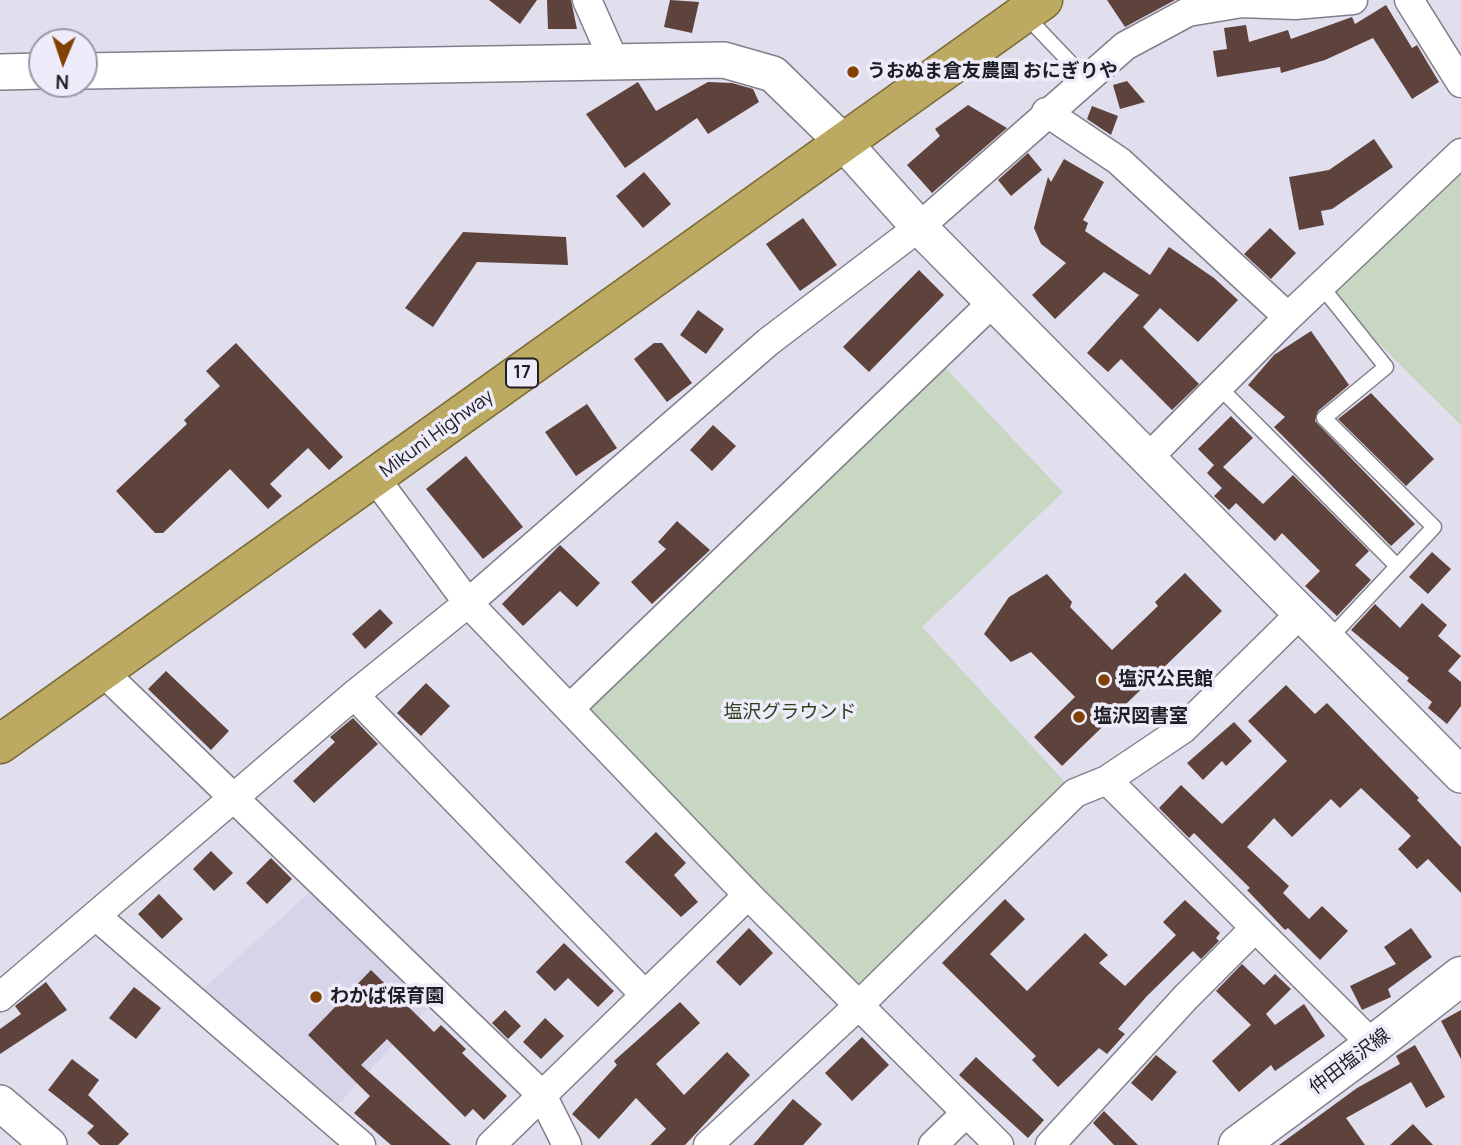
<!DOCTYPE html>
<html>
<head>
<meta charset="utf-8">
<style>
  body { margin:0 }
  #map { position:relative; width:1461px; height:1145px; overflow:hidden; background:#e1deed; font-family:Manrope,sans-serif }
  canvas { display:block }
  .north { position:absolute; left:28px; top:28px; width:70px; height:70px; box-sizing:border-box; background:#eeebfa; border:2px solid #9b99a4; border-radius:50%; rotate:182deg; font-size:19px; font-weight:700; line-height:28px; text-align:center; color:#1f1e23 }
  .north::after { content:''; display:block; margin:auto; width:24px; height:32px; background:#824205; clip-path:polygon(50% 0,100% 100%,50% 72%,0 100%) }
</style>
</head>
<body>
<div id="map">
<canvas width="1461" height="1145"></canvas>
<div class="north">N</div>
</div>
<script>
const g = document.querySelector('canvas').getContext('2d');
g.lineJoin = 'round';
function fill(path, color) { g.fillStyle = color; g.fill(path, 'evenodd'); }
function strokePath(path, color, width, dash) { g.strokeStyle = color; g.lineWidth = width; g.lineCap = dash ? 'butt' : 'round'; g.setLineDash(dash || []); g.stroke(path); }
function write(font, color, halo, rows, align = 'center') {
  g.font = font + ' Manrope,"Noto Sans JP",sans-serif'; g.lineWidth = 7; g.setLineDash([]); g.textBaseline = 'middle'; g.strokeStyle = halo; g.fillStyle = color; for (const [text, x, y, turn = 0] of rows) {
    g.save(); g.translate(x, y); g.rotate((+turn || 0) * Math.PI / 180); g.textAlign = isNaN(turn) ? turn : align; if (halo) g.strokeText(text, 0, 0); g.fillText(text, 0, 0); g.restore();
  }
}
fill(new Path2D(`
  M321,882L439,996L327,1116L192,999Z`), '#d7d3e9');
fill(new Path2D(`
  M1461,153V425L1322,287Z
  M935,357L1063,492L922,627L1075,793L858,1006L570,708Z`), '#c7d7c1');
fill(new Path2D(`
  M489,0H537L520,24Z
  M547,0H571L577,29H548Z
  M670,0L699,2L692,33L664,27Z
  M1107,0H1175L1125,27Z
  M1386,5L1412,48L1417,45L1439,82L1412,99L1373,38L1325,60L1281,73L1280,67L1217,77L1213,51L1227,49L1224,28L1246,25L1249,42L1288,30L1291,39L1352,17L1355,24Z
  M1127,81L1145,102L1120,109L1113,85Z
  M638,82L656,111L708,82L732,83L753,89L759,102L708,134L697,118L625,168L586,114Z
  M968,105L1007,128L932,193L907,165L940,136L935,129Z
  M1092,106L1118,116L1111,135L1087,119Z
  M1374,139L1393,167L1332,209L1321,211L1324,225L1299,230L1289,177L1329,170Z
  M1028,153L1042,170L1011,196L998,180Z
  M1064,159L1104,182L1083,220L1088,223L1085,231L1150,275L1169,247L1214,278L1238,300L1198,342L1160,308L1143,327L1199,384L1172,410L1121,359L1108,372L1087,353L1139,295L1104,272L1055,319L1032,295L1066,263L1041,244L1034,228L1048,177L1051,182Z
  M644,172L671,204L643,228L616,196Z
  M803,218L837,265L800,291L766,244Z
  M1270,228L1296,253L1271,279L1244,254Z
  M463,232L566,237L568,265L477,262L433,327L405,308Z
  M919,270L944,295L869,372L843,347Z
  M698,310L724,329L706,354L680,335Z
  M1311,331L1349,385L1318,411L1315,421L1415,524L1391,546L1274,427L1285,417L1248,385L1274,355Z
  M236,343L343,457L329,470L308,448L270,484L282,496L268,509L230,469L163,533H155L116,491L187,424L184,420L220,386L206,371Z
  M654,343H662L692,383L667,402L634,359Z
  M1371,393L1434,459L1406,486L1338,419Z
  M587,404L617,448L576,476L545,432Z
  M1231,416L1253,438L1223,467L1263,504L1293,475L1369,551L1355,565L1371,580L1337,616L1305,586L1320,571L1282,533L1275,541L1236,503L1229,510L1214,496L1222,488L1207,473L1214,465L1198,449Z
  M713,425L736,446L712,471L690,450Z
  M466,456L523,527L483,559L426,489Z
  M677,521L710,550L652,604L631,582L666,549L658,542Z
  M560,545L600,583L577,607L560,591L523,626L502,604Z
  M1432,552L1451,569L1428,594L1409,577Z
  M1185,573L1222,611L1062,766L1034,737L1075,697L1031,652L1011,662L984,634L1009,597L1047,574L1072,602L1070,607L1112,650L1158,606L1155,602Z
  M1422,603L1447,625L1438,636L1461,656L1448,671L1461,682V706L1447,724L1428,708L1432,702L1407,681L1409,678L1351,630L1375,604L1400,628Z
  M380,609L393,623L365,649L352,634Z
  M166,671L229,731L211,750L148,689Z
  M426,683L450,706L421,736L397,713Z
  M1286,685L1315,714L1327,703L1419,798L1417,800L1461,847V893L1428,859L1417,869L1398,849L1411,836L1361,788L1340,808L1331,799L1292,837L1274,818L1247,847L1289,886L1283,893L1309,919L1322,906L1348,931L1320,960L1288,928L1285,930L1247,890L1250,888L1194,833L1189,838L1159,808L1181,785L1222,824L1287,761L1248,721Z
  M353,718L378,744L314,803L293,781L335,742L330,737Z
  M1234,722L1252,741L1226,766L1222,761L1203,780L1187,763Z
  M656,832L686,863L674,875L698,902L681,917L625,862Z
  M211,851L233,873L214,891L193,869Z
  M271,858L292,879L267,904L246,883Z
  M159,894L183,919L162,939L138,914Z
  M1005,899L1025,919L990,954L1027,991L1085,933L1108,955L1099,963L1125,986L1176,935L1163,922L1185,900L1220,933L1216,938L1219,941L1201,959L1193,951L1147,996L1118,1029L1125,1034L1107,1054L1099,1048L1058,1087L1032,1060L1036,1056L942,963Z
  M749,928L773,953L740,986L716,962Z
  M1411,928L1432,957L1388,989L1391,997L1362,1010L1350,986L1396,964L1384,947Z
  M564,943L614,991L598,1007L568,978L555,991L536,972Z
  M1242,964L1264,985L1275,974L1291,989L1266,1014L1275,1025L1304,1004L1325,1036L1275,1071L1271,1065L1239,1092L1212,1061L1251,1025L1216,991Z
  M371,970L434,1032L441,1025L466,1049L462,1053L507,1096L484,1120L473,1109L465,1117L387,1039L361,1065L451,1145H391L354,1113L370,1096L308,1035Z
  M46,982L67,1010L0,1054V1029L21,1014L15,1006Z
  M134,987L161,1008L136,1039L109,1018Z
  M680,1002L700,1023L656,1064L684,1095L727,1052L750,1075L685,1145H650L666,1129L636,1098L599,1139L572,1114L617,1065L614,1061Z
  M505,1010L521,1026L508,1039L492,1023Z
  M1461,1010V1059L1441,1021Z
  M545,1018L564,1036L541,1059L523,1042Z
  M862,1037L889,1065L852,1101L825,1073Z
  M1415,1045L1445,1097L1426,1108L1411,1082L1346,1118L1365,1145H1279L1357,1088L1400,1064L1396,1056Z
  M1156,1055L1177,1072L1152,1101L1131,1083Z
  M976,1057L1044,1120L1028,1138L959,1075Z
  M72,1059L99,1080L88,1095L129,1134L118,1145H100L87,1133L94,1126L48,1090Z
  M793,1099L822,1124L803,1145H753Z
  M1104,1111L1138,1145H1114L1093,1123Z
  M1413,1124L1433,1145H1390Z`), '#5e423c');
const service = new Path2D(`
  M1024,14L1086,79
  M1322,287L1386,367L1324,418L1434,527L1328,640
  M1219,387L1397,566`);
const minor = new Path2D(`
  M587,0L614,61
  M1409,0L1461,83
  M1046,112L1119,161L1288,317
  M1148,458L1288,317L1461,153
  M375,478L468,603L748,895L999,1145
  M1301,613L1183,729L1107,780L1373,1045
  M102,671L542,1095L567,1145
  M354,695L645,995
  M570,708L994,301
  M96,916L361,1145
  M0,997L354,695L468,603L768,342L919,227L1125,46L1188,12L1242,3L1295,5L1353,0
  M491,1145L748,895
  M708,1145L858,1006L1075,793L1107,780
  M933,1145L966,1113
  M1050,1145L1186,997L1255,928`);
const tertiary = new Path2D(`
  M84,71L724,60L773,74L843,142L919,227L1461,775
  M0,72L42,71
  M0,1103L49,1145`);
const secondary = new Path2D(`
  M1238,1145L1373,1045L1461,976`);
const trunk = new Path2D(`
  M0,744L1043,0`);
strokePath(service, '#827f8d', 17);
strokePath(minor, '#827f8d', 31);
strokePath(tertiary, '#827f8d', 38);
strokePath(secondary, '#827f8d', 41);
strokePath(trunk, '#7a6b33', 41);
strokePath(service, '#fff', 14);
strokePath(minor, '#fff', 28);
strokePath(tertiary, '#fff', 35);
strokePath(secondary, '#fff', 38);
strokePath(trunk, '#bcaa63', 38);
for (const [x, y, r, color] of [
  [853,72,7,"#824205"],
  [1104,680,7,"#824205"],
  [1079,717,7,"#824205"],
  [316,997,7,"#824205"]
]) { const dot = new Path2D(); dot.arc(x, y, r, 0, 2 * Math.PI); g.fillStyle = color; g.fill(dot); strokePath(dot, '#eeebfa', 2.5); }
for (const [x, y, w] of [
  [522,373,32]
]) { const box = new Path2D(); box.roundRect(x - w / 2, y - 14.5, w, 29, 5); g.fillStyle = '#eeebfa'; g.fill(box); strokePath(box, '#1f1e23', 2); }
write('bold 18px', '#1f1e23', null, [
  ["17",522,373]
]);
write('bold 19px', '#1f1e23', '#eeebfa', [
  ["うおぬま倉友農園 おにぎりや",867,72],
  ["塩沢公民館",1118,680],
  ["塩沢図書室",1093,717],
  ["わかば保育園",330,997]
], 'left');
write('19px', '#1f1e23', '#eeebfa', [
  ["Mikuni Highway",437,434,-36],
  ["仲田塩沢線",1350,1062,-37]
]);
write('19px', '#28431d', '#eeebfa', [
  ["塩沢グラウンド",790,713]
]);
</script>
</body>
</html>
